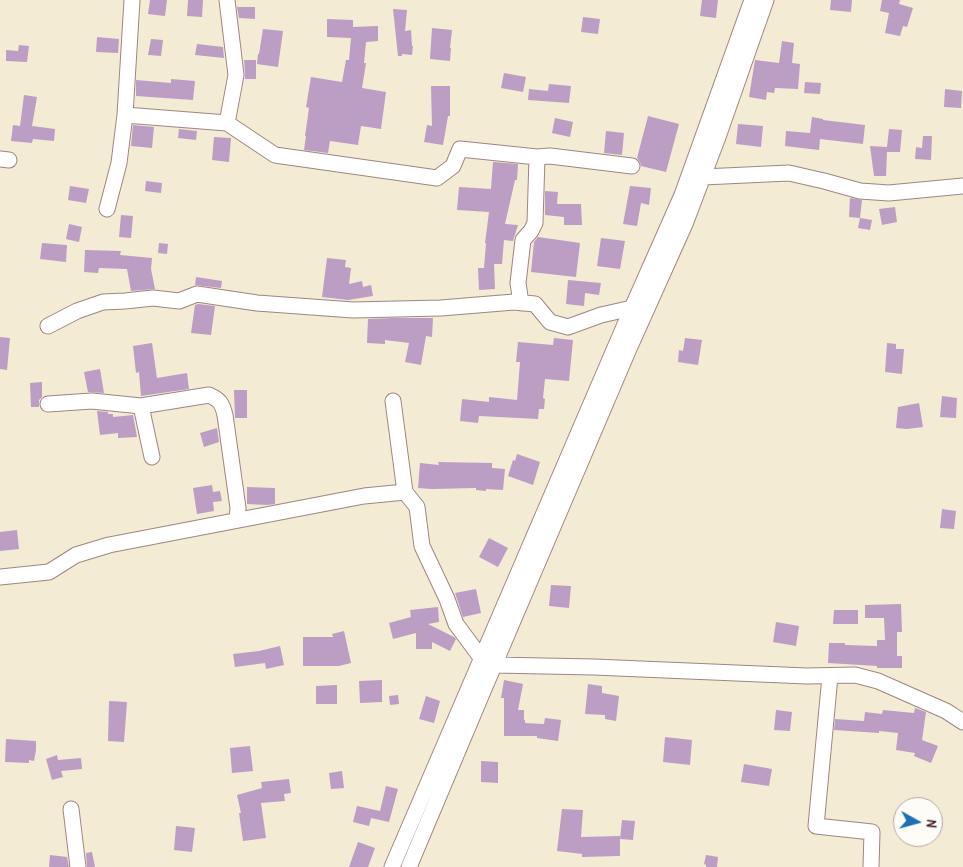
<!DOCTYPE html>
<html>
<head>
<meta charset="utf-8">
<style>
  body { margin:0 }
  #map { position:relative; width:963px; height:867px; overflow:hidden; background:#f4ebd5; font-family:"Patrick Hand",sans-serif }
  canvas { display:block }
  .north { position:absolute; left:893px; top:797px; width:50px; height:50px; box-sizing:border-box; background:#fdfcf7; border:1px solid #b5a4a5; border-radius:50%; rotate:97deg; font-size:14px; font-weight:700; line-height:20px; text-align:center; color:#4a1f2b }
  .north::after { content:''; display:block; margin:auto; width:18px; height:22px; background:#1f6fb2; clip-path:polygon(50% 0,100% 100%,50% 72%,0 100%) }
</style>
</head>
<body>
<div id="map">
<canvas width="963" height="867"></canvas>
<div class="north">N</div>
</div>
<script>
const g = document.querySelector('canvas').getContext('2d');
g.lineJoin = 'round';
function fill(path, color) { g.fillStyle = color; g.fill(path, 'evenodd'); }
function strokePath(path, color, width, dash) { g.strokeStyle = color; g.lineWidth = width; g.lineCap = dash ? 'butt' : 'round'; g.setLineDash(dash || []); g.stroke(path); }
fill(new Path2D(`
  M150,0H167L165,16L148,14Z
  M188,0H203L202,17L187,16Z
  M702,0H718L716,18L700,16Z
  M831,0H852L851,12L830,10Z
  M882,0H900L899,4L913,8L907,27L903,26L900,36L885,33L889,13L880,11Z
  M237,7H255V19L239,18Z
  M393,9L407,10L405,31L411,30L412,46H413L412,55L402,54V56H398Z
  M583,17L600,19L598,34L581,32Z
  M327,19L353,20V27L378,26V41L366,42L364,63H366L362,88L386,92L381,129L361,126L358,145L330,141L328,153L304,150L306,136H305L309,108L306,107L311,77L342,82L346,60H349L351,38L327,37Z
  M432,28L452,30L450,48H451L450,61L430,59Z
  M263,29L283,31L278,67L257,64L258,54H259Z
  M97,37L119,39L118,53L96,52Z
  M151,39L163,40L161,56L148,55Z
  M782,41L794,43L792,63L800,64L798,89L775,88L774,93L767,92L766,100L749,97L755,60L779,63Z
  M197,44L223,47L224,58L195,55Z
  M19,45L29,46L27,62L6,61V50L18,51Z
  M244,60H256V79H245V74Z
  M504,73L526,77L523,92L501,88Z
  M171,79L195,81L193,100L136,96V80L171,83Z
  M805,82L821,83L820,94L804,93Z
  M549,84L571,86L569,103L528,100L529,89L548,91Z
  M431,86H450V116H448L443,145L424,142L427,125L432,126Z
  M945,89L962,91L961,108L944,107Z
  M24,95L37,97L32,126L55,129L54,141L33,139L32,143L11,141L13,125L20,126Z
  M648,116L679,124L666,172L641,166L640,162L637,158Z
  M812,117L823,119V120L865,125L863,144L820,139L819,150L785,146L786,131L810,133Z
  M555,118L573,122L570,137L552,133Z
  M738,124L763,126L761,147L736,144Z
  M133,125L154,127L152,148L131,146Z
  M179,129L197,131L196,140L178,138Z
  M889,129L902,130L900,152H887L886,176H874L870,146L887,147Z
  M606,131L624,133L622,155L604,153Z
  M923,136H932L931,160L915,159L916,147L922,148Z
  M214,137L231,138L229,162L212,160Z
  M493,162L518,164L517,180H515L505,224L518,225L513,241L504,240L502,264H494L495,289L479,290L478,268H484L486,243H485L489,212L457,210L459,187L491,189Z
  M146,181L162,183L161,193L145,191Z
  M70,186L89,189L86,203L68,200Z
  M630,186L651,188L649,205L641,203L637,226L623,224Z
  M545,191L558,192L557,204H581L582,225H564V217L545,215Z
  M850,198L862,200L860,218L849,217Z
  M895,207L897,222L882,225L879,209Z
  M121,215L133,216L131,238L119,237Z
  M860,218L872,220L870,230L858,228Z
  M69,224L82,227L79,242L66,239Z
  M538,237L580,243L576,277L531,272L534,242Z
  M601,238L625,241L620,269L597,266Z
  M42,243L67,245L66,262L40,259Z
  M159,243L168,244L167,254L158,253Z
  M85,250L121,251L120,255L152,258L151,269L155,289L131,291L127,269L99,268L98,273L84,272Z
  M327,258L346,260L345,267L351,268L349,284L362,281L363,287L371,285L373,296L348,300L322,297Z
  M196,277L222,281L221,288L195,285Z
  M568,280L601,283L599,295L585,293L584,306L566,304Z
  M198,304L215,306L211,335L191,333L195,305Z
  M393,318H433L432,337L426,336L421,365L405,362L409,343L385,340V344L367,343L368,319Z
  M0,337L10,338L7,370L0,369Z
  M554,338L573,340L569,381L545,379L543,398L545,399L544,409H539L538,419L479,416L478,423L460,421L462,399L489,402V397L517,400L520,362H516L518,342L553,345Z
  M685,338L702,340L698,365L678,362L679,350L683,351Z
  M152,343L157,378L187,373L189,389L141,396L139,372L136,373L133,346Z
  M887,343L896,344V349H904L902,374L885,372Z
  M100,369L104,393L88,392L84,372Z
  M42,382V397L39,400V407H31L30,383Z
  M234,390H247V418H235Z
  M942,396L957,398L956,418L940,417Z
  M919,403L923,427L907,429L896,428L898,407Z
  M97,411L108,412V414H113V417L133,415L137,437L118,438V433L100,435Z
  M217,428L219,442L204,447L200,433Z
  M517,454L540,462L533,485L508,476L513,460L515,461Z
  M438,462L492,463V468L505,469L503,490L486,489V491L476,490V488L432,489L418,488L420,463L439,465Z
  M212,485L213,492L220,491L222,501L213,502L214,511L197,514L193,488Z
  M247,487L275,488V504L267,505L247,504Z
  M942,509L956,511L954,529L940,528Z
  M17,530L19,549L0,551V532Z
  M489,538L508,548L498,567L479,557Z
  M551,585L571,586L569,608L549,606Z
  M476,589L481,613L463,617L455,593Z
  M901,604L902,632H897V656H902V668H877V666L828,663L829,643H845V645L877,646V640H885L884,618H865V605Z
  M438,607L439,622L428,624L454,637L456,639L450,651L432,642V649H416V633L393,639L389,623L411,617L410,610Z
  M834,610H858V624H833Z
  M776,622L799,626L796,646L773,642Z
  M344,631L351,663L339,666H303V637H333L332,634Z
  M280,646L284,665L266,669L265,663L235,667L233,654L259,651Z
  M382,680V702L360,703L359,681Z
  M504,680L523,684L518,710H524V720H525V723L544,724L545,718L561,720L558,741L537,738V736H504V698H501Z
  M588,684L602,686V693L619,696L616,721L605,719V715L585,714Z
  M337,685V704H316V686Z
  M398,695L399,704L390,705L389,696Z
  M426,696L440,701L434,723L419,719Z
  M109,701L127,702L124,742L108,741Z
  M915,708L926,712L922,740L938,746L931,763L914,756L915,753L896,750L898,733L879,731V733L834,730L835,719L864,721L865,712L882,714L883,710L914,713Z
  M776,710L792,712L790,731L774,730Z
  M665,737L692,740L690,765L663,762Z
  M6,739L36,741V750L34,761L29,760V763L5,762Z
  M250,746L253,771L232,773L230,748Z
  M57,755L58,760L81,758L82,769L61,771L63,777L52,780L46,759Z
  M481,761L498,762V783L481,782Z
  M744,764L772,769L769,786L741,782Z
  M342,771L344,788L331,789L329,773Z
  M289,779L291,793L284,794L285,801L261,803L266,838L243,841L239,813H241L237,795L262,788L261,782Z
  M386,786L398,789L389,822L371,818L369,826L353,822L357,806L380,811Z
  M562,809L583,810L581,837L620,836V856L582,857V854L557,851Z
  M622,820L635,821L633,840L620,839Z
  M176,826L195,828L192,852L174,850Z
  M358,842L375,848L368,867H349Z
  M92,852L95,867H87L86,853Z
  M50,855L67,857L69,867H49Z
  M706,855L718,857L717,867H706V865L704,864Z`), '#bc9dc4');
const minor = new Path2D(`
  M125,115L227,123L275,155L437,178L453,166L460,149L537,157L550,156L632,166
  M227,123L236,75L227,0
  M0,159L9,160
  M703,177L789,173L824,181L860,191L889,193L963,186
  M107,209L119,163L125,115L132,0
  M521,303L518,283L523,240L531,231L535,223L537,157
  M48,326L77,311L103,302L125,301L153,298L179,301L197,294L257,303L353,310L441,308L514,302L535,304L550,322L568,327L601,315L632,308
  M393,401L405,492
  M48,404L92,401L141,406
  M152,457L141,406L209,395C220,400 222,403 225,415L238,508L237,520
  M0,577L49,572L76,555L109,545L364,496L405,492L417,507L422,546L447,599L456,624L482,659L494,665L594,667L807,676L855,675L878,681L946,711L963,722
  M830,676L816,826L872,832L871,867
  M71,809L78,867
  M392,867L632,308L682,195L752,0
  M409,867L481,696L628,351L685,224L718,137L766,0`);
strokePath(minor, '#9f8580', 17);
strokePath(minor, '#fff', 15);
</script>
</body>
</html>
